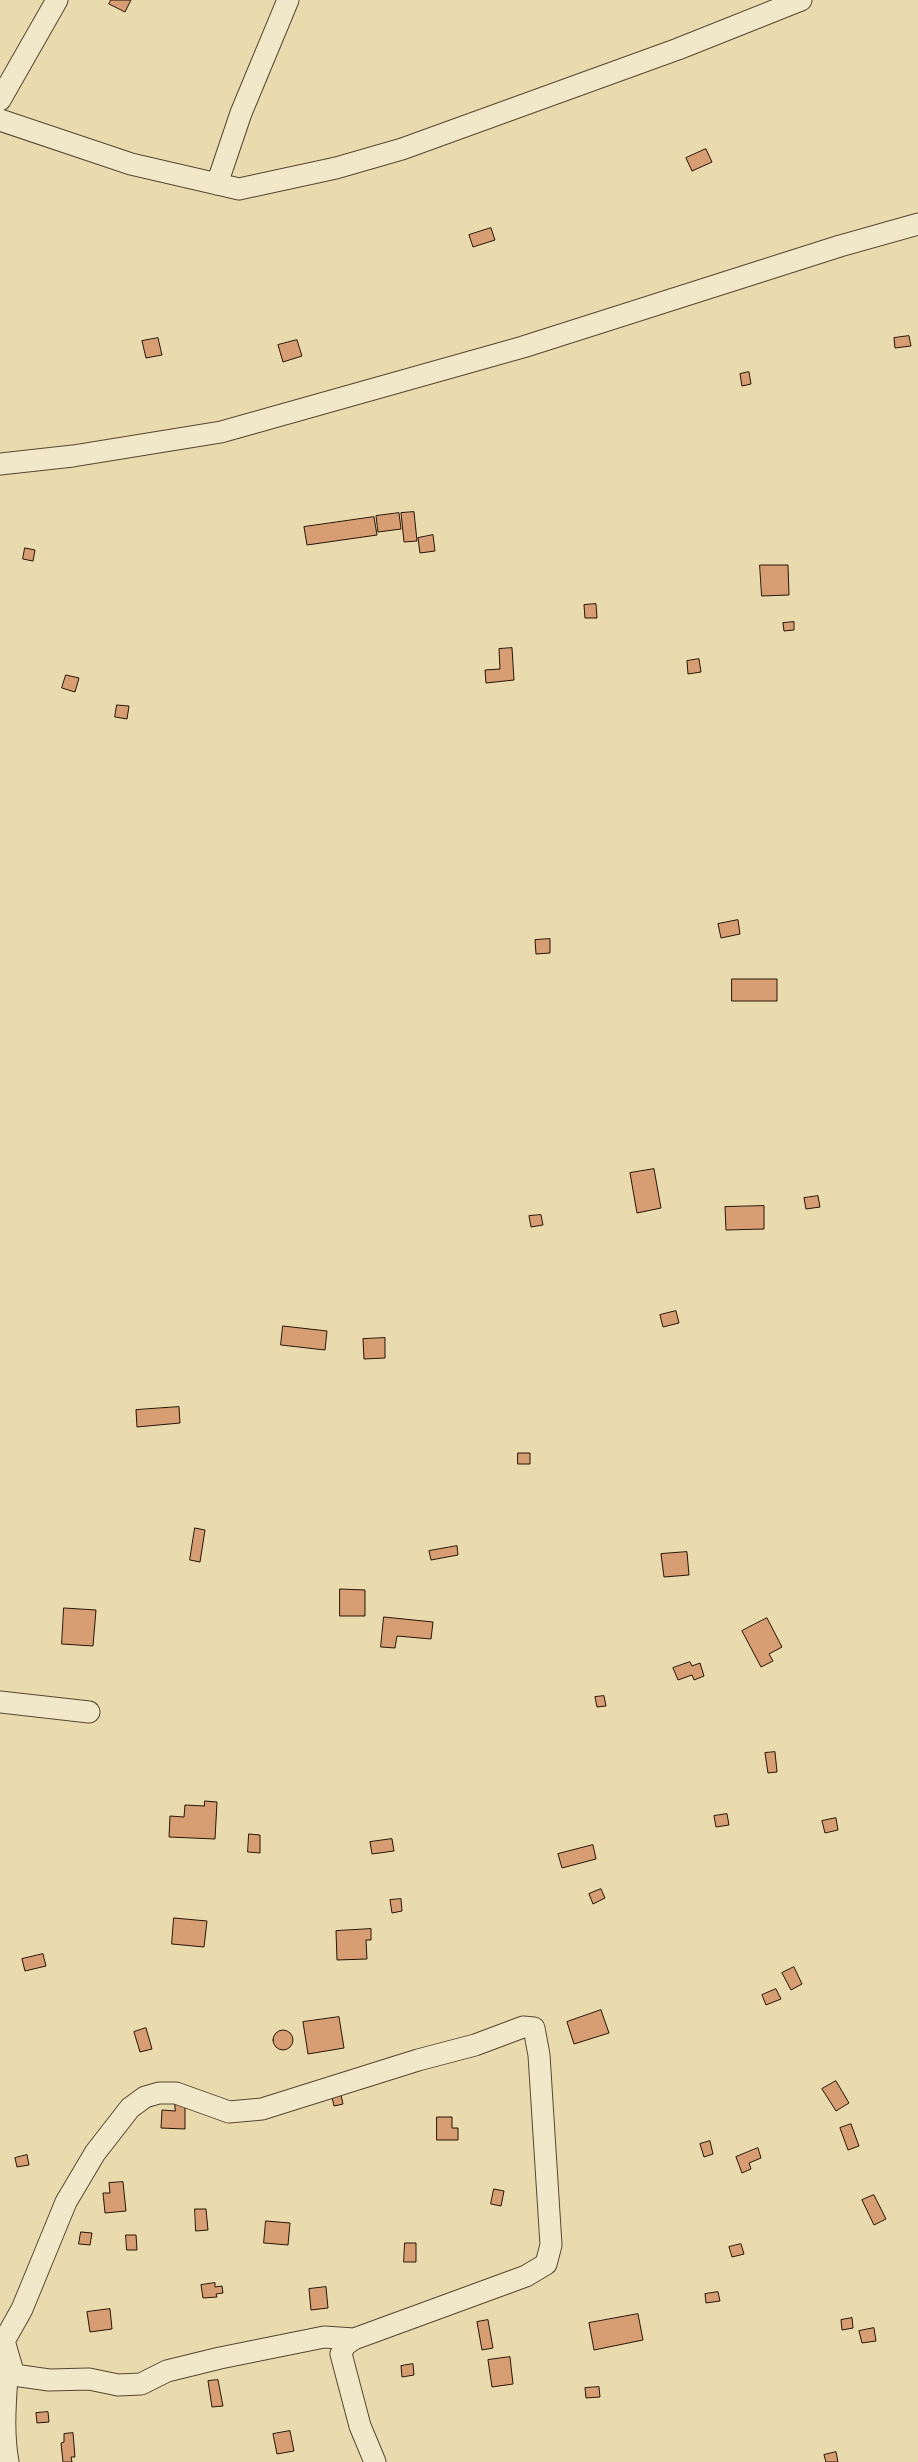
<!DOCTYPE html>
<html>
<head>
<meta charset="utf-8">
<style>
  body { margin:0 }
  canvas { display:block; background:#eadbae }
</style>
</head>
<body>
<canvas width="918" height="2462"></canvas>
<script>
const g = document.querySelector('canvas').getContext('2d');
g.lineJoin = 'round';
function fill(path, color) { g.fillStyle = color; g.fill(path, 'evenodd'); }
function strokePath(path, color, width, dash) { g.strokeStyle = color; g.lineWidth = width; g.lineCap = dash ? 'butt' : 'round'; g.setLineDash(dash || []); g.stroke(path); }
const building = new Path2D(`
  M111,0H131L125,12L109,4Z
  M706,149L712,162L692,171L686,158Z
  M491,228L495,240L473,247L469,235Z
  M909,336L911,346L895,348L894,338Z
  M158,338L162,355L146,358L142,341Z
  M297,340L302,356L283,362L278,345Z
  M749,372L751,384L742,386L740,374Z
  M414,512L417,541L404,542L401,513Z
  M399,513L401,529L378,532L376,516Z
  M374,517L377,535L307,545L304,527Z
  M433,535L435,551L420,553L418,538Z
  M25,548L35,550L33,561L23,559Z
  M760,565H788L789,595L762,596Z
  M596,604L597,618H585L584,605Z
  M794,622V630L784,631L783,623Z
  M512,648L514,680L486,683L485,670L500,669L499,649Z
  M699,659L701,672L688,674L687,661Z
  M66,675L79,678L75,692L62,688Z
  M117,705L129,706L127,719L115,717Z
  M738,920L740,934L721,938L718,924Z
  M550,939V953L536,954L535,940Z
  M732,979H777V1001H732Z
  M654,1169L661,1208L637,1213L630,1173Z
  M818,1196L820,1207L806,1209L804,1198Z
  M764,1206V1229L726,1230L725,1207Z
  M541,1215L543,1225L531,1227L529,1216Z
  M676,1311L679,1323L663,1327L660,1315Z
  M283,1326L327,1331L325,1350L281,1345Z
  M385,1338V1358L364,1359L363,1339Z
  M179,1407L180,1423L137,1427L136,1410Z
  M518,1453H530V1464H518Z
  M195,1528L205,1530L200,1562L190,1560Z
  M457,1546L458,1555L431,1560L429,1551Z
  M687,1552L689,1575L664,1577L661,1554Z
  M340,1589L365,1590V1616H340Z
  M64,1608L96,1610L93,1646L62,1644Z
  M384,1617L433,1622L431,1639L397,1636L395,1648L381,1647Z
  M767,1618L782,1647L769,1654L773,1661L761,1667L742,1631Z
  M690,1662L692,1666L700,1663L704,1676L694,1680L692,1675L678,1680L673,1668Z
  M604,1696L606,1706L597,1707L595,1697Z
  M775,1752L777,1772L768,1773L765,1753Z
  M205,1801L217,1802L215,1839L169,1837L170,1816L184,1817L185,1805L204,1806Z
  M727,1814L729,1825L716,1827L714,1816Z
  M836,1818L838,1830L825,1833L822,1821Z
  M249,1834L260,1835V1853L248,1852Z
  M392,1839L394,1851L372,1854L370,1842Z
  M593,1845L596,1859L562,1868L558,1854Z
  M601,1889L605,1898L593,1904L589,1894Z
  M401,1899L402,1911L392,1913L390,1900Z
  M174,1918L207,1921L204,1947L172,1944Z
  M371,1929V1940H366L367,1959L337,1960L336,1931Z
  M43,1954L46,1966L25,1971L22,1959Z
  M794,1967L802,1984L791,1990L782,1973Z
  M776,1989L781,1999L766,2005L762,1995Z
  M601,2010L609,2033L574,2044L567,2022Z
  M339,2017L344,2048L308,2054L303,2022Z
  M146,2028L152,2049L140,2052L134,2032Z
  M273 2040a10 10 0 1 1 20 0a10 10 0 1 1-20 0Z
  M836,2081L849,2103L836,2111L822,2089Z
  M341,2095L343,2104L334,2106L332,2097Z
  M175,2104H185V2129L161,2128L162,2110L175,2111Z
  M437,2117H452V2128H458V2140H437Z
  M851,2124L859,2146L848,2150L840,2128Z
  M710,2141L713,2154L704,2157L700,2144Z
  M758,2148L761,2158L749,2163L751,2169L742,2173L736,2157Z
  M27,2155L29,2165L17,2167L15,2158Z
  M123,2182L126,2211L105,2213L103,2193H110L109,2183Z
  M494,2189L504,2191L501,2206L491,2204Z
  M874,2195L886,2219L874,2225L862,2200Z
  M195,2209H206L208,2230L196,2231Z
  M266,2221L290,2223L288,2245L264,2243Z
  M81,2232L92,2233L90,2245L79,2244Z
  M126,2235H136L137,2250H127Z
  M405,2243H416V2262H404Z
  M741,2244L744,2254L732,2257L729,2247Z
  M215,2283V2287L222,2286L223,2293L216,2294L217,2297L203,2298L201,2285Z
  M326,2287L328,2308L311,2310L309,2289Z
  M718,2292L720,2301L706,2303L705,2294Z
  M110,2309L112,2329L90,2332L87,2312Z
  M638,2314L643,2340L594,2350L589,2323Z
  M852,2318L853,2328L842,2330L841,2320Z
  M488,2320L493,2348L482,2350L477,2322Z
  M874,2328L876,2341L862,2343L859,2331Z
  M510,2357L513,2384L492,2387L488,2360Z
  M413,2364L414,2375L402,2377L401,2366Z
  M218,2380L223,2406L212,2407L208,2381Z
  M599,2387L600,2397L586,2398L585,2388Z
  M48,2412L49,2422L37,2423L36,2413Z
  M290,2431L294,2451L277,2454L273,2434Z
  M73,2433L75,2457H71L72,2462H63L61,2443L64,2442V2434Z
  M836,2452L838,2462H826L824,2455Z`);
fill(building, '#d79d73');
strokePath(building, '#261506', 1);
const minor = new Path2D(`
  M0,100L57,0
  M0,120L131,164L239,189L336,168L402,149L678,49L801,0
  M217,184L241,113L288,0
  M0,464L73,456L221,432L523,347L840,246L918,224
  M0,1702L89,1712
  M354,2339L324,2337L220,2358L167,2371L141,2384L118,2385L89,2379L49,2380L14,2375L4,2341L22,2309L66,2202L95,2153L130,2108L145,2097L159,2093H176L229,2112L262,2109L418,2060L475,2045L523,2027L534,2028L539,2055L551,2245L546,2264L526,2276L354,2339L345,2345L341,2354L360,2426L375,2462
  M8,2361C6,2395 2,2429 8,2462`);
strokePath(minor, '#574630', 23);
strokePath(minor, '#f1e8ca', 21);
</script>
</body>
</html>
